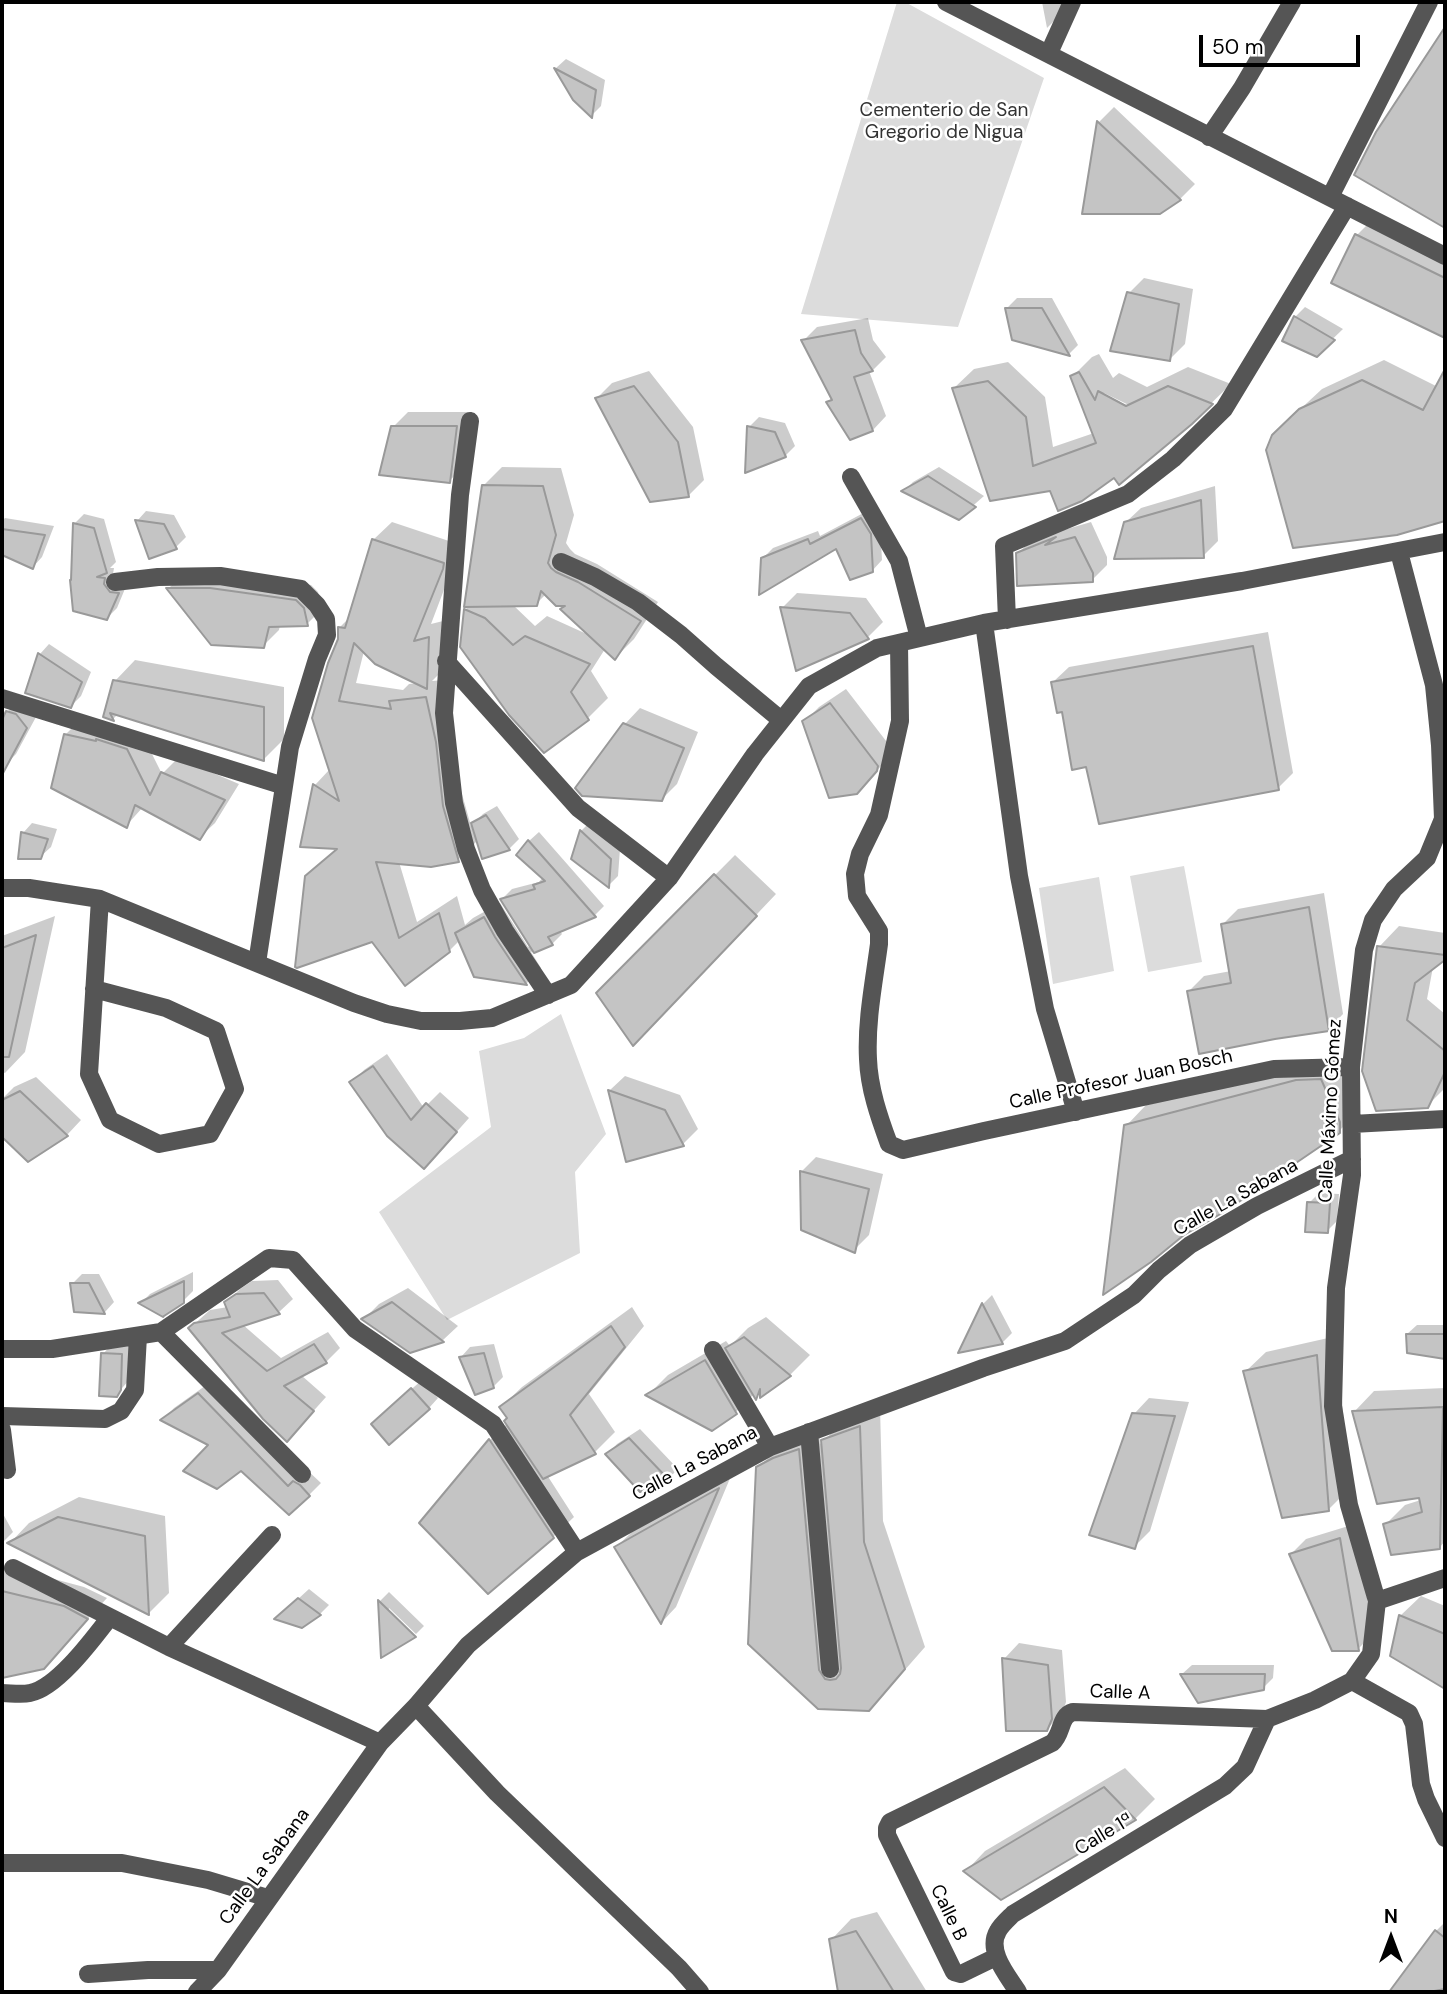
<!DOCTYPE html>
<html>
<head>
<meta charset="utf-8">
<style>
  body { margin:0 }
  #map { position:relative; width:1447px; height:1994px; overflow:hidden; background:#fff; font-family:"DM Sans",sans-serif }
  canvas { display:block }
  .frame { position:absolute; inset:0; border:4px solid #000; pointer-events:none }
  .north { position:absolute; left:1356px; top:1903px; width:70px; height:70px; -webkit-text-stroke:5px #fff; paint-order:stroke; rotate:0deg; font-size:19px; font-weight:700; line-height:28px; text-align:center; color:#000 }
  .north::after { content:''; display:block; margin:auto; width:24px; height:32px; background:#000; clip-path:polygon(50% 0,100% 100%,50% 72%,0 100%) }
  .scale { position:absolute; left:1199px; top:35px; width:161px; height:32px; box-sizing:border-box; border:4px solid #000; border-top:0; padding-left:9px; font-size:21px; line-height:24px; white-space:nowrap; color:#000; -webkit-text-stroke:5px #fff; paint-order:stroke }
</style>
</head>
<body>
<div id="map">
<canvas width="1447" height="1994"></canvas>
<div class="frame"></div>
<div class="north">N</div>
<div class="scale">50 m</div>
</div>
<script>
const g = document.querySelector('canvas').getContext('2d');
g.lineJoin = 'round';
function fill(path, color) { g.fillStyle = color; g.fill(path, 'evenodd'); }
function strokePath(path, color, width, dash) { g.strokeStyle = color; g.lineWidth = width; g.lineCap = dash ? 'butt' : 'round'; g.setLineDash(dash || []); g.stroke(path); }
function write(font, color, halo, rows, align = 'center') {
  g.font = font + ' "DM Sans",sans-serif'; g.lineWidth = 5; g.setLineDash([]); g.textBaseline = 'middle'; g.strokeStyle = halo; g.fillStyle = color; for (const [text, x, y, turn = 0] of rows) {
    g.save(); g.translate(x, y); g.rotate((+turn || 0) * Math.PI / 180); g.textAlign = isNaN(turn) ? turn : align; if (halo) g.strokeText(text, 0, 0); g.fillText(text, 0, 0); g.restore();
  }
}
fill(new Path2D(`
  M897,2H905L1044,78L958,327L801,314Z
  M1184,866L1202,962L1148,972L1130,876Z
  M1099,877L1114,971L1053,984L1039,888Z
  M561,1014L606,1134L575,1172L580,1253L447,1320L379,1212L491,1127L479,1051L524,1038Z`), '#dcdcdc');
fill(new Path2D(`
  M1042,2H1070L1066,9L1047,28Z
  M1445,30V226L1356,174L1377,133Z
  M566,59L605,80L601,106L592,115L575,99L556,68Z
  M1114,107L1195,184L1180,199L1084,213L1099,122Z
  M1377,215L1445,248V336L1333,282L1356,236Z
  M1144,278L1193,289L1185,344L1170,359L1129,293Z
  M1017,298H1052L1078,345L1069,354L1014,339L1007,308Z
  M1305,307L1343,329L1316,355L1284,340L1295,317Z
  M868,318L873,340L886,357L873,370L869,371L886,416L873,430L828,402L832,398L803,341L817,327Z
  M1099,354L1113,378L1119,373L1147,387L1188,367L1231,384L1191,423L1115,476L1051,489L954,388L974,369L1008,362L1045,397L1053,447L1094,433L1072,377L1092,357ZM1104,393L1135,408L1133,412L1104,397Z
  M1384,360L1438,387L1445,373V520L1396,534L1294,415L1322,389Z
  M649,371L693,427L704,480L689,495L597,398L612,383Z
  M408,412H472L465,466L449,481L393,427Z
  M759,417L785,423L795,446L785,456L749,427Z
  M502,467L561,468L574,515L566,543L570,549L575,554L597,564L658,602L634,639L615,658L605,649L591,671L608,698L588,718L462,647L466,609L470,605L483,486ZM546,594L568,604L589,635L547,616L535,626L513,605L536,604Z
  M939,467L984,496L959,518L904,491L913,482Z
  M1215,486L1218,541L1203,556L1125,523L1141,508Z
  M871,509L880,524L882,560L872,571L837,547L762,559L773,548L818,531L820,536Z
  M146,511L174,515L186,537L176,547L150,556L137,521Z
  M84,514L104,519L116,562L110,568H114L113,574L120,583L127,584L117,608L107,618L74,524Z
  M5,518L54,526L42,557L33,567L2,554V521Z
  M392,522L461,545L431,624L447,620L444,669L432,681L444,680L460,787L471,826L483,814L497,806L519,839L509,849L478,840L458,860L399,862L417,922L457,896L465,925L473,918L500,903L528,947L531,945L502,899L512,889L539,882L543,877L529,841L539,832L604,906L595,915L559,930L562,934L552,944L531,952L541,968L527,983L475,976L460,940L449,951L373,940L307,877L339,847L315,785L330,769L340,627L350,617L373,540ZM364,651L418,683L409,684L403,690L356,683Z
  M1091,522L1107,557V565L1092,580L1017,554L1033,539Z
  M226,573L311,585L318,592L322,609L307,624L280,625L279,630L263,646L169,588L183,574Z
  M797,593L866,598L883,622L868,637L782,608Z
  M1268,632L1293,773L1278,788L1087,765L1063,710L1053,682L1069,667Z
  M49,644L91,672L81,696L71,706L27,692L40,654Z
  M135,660L284,687V739L264,759L118,714L113,719L105,716L115,681Z
  M846,689L893,750L892,754L872,776L804,722L819,707Z
  M17,702L36,717L16,754L6,764L2,760V724L7,712Z
  M640,708L698,732L677,784L661,800L578,788L625,724Z
  M80,720L142,734L162,774L178,758L239,784L215,823L199,838L143,807L126,826L65,735Z
  M591,821L620,849L618,876L609,885L573,859L581,831Z
  M32,823L57,829L51,847L40,857L23,833Z
  M735,855L776,894L653,1024L598,993Z
  M1324,893L1343,1014L1328,1030L1189,991L1204,976L1231,971L1223,924L1238,909Z
  M55,916L25,1052L5,1073L2,1072V936Z
  M1399,926L1445,933V958L1433,967L1427,999L1445,1014V1088L1427,1106L1379,947Z
  M387,1054L424,1108L440,1092L469,1118L437,1154L352,1083L364,1070Z
  M1341,1059L1360,1110L1339,1131L1126,1126L1146,1105Z
  M625,1076L680,1095L698,1129L683,1144L628,1160L610,1090Z
  M36,1077L81,1120L67,1135L28,1159L2,1135V1099L14,1087Z
  M816,1157L883,1174L869,1235L854,1250L801,1172Z
  M1319,1193L1339,1194L1337,1221L1327,1231L1309,1203Z
  M193,1272V1291L183,1301L141,1303L150,1294Z
  M82,1274H99L114,1302L105,1312L76,1311L72,1284Z
  M278,1280L293,1299L279,1312L242,1324L281,1358L328,1332L340,1348L326,1362L301,1375L326,1397L300,1426L190,1328L210,1310L228,1307L226,1303L240,1289L252,1281Z
  M408,1288L458,1326L443,1340L410,1351L364,1319L379,1304Z
  M992,1295L1012,1333L1002,1343L961,1350L983,1304Z
  M632,1307L644,1326L589,1394L615,1432L595,1452L547,1475L574,1517L553,1537L421,1523L490,1440L508,1423L509,1418L501,1407L522,1387Z
  M766,1317L810,1355L790,1375L761,1395L762,1391L756,1397L754,1394L736,1412L712,1429L648,1395L668,1375L726,1341L730,1346L748,1328Z
  M1417,1325H1445V1357L1409,1351L1407,1334Z
  M1337,1336L1349,1489L1328,1510L1245,1372L1266,1352Z
  M112,1344L131,1345L130,1379L116,1395L103,1354Z
  M494,1344L503,1377L493,1387L461,1357L470,1347Z
  M422,1380L438,1398L429,1408L383,1414Z
  M212,1381L321,1483L309,1495L241,1469L211,1445L163,1420L174,1408Z
  M1445,1388V1541L1440,1547L1385,1525L1405,1505L1427,1498L1354,1412L1374,1391Z
  M1149,1398L1189,1402L1150,1531L1134,1547V1414Z
  M880,1407L883,1521L925,1647L889,1688L868,1709L819,1707L758,1468L779,1447L819,1430L820,1444L844,1421Z
  M640,1429L678,1469L668,1479L640,1490L608,1454L617,1444Z
  M731,1476L676,1607L662,1622L616,1547L632,1532Z
  M79,1497L165,1516L169,1593L149,1613L10,1543L29,1523Z
  M2,1512L13,1532L2,1543Z
  M1355,1524L1373,1634L1358,1649L1291,1554L1306,1539Z
  M2,1565L84,1587L107,1598L43,1667L2,1676Z
  M309,1589L329,1605L320,1614L302,1626L286,1610Z
  M389,1592L424,1626L416,1634L389,1608L383,1655L380,1601Z
  M1421,1596L1445,1606V1687L1392,1656L1400,1616Z
  M1019,1643L1062,1650L1066,1702L1062,1714L1046,1730L1004,1659Z
  M1192,1665H1274L1273,1678L1263,1688L1182,1674Z
  M1125,1768L1155,1799L1135,1819L966,1871L985,1851Z
  M877,1912L927,1992H840L831,1940L851,1919Z
  M1445,1922V1988L1419,1992H1391L1436,1931Z`), '#0003');
const building = new Path2D(`
  M1445,27V228L1354,175L1376,132Z
  M554,68L596,90L592,118L573,100Z
  M1097,121L1181,200L1160,214H1082Z
  M1355,234L1445,278V338L1331,283Z
  M1127,292L1179,304L1170,361L1110,351Z
  M1005,308H1042L1070,356L1012,340Z
  M1294,316L1335,340L1317,357L1282,341Z
  M855,330L861,353L873,371L854,377L873,431L850,440L826,402L832,400L801,340Z
  M1445,369V521L1397,535L1293,548L1266,450L1272,435L1299,409L1362,380L1423,410Z
  M1079,372L1095,400L1098,391L1126,406L1168,386L1213,404L1192,424L1119,485L1114,478L1082,501L1058,511L1050,491L990,501L952,388L988,381L1026,417L1033,466L1096,443L1070,376Z
  M634,386L678,442L689,497L650,502L595,398Z
  M391,426H457L450,483L379,475Z
  M747,426L775,432L786,457L745,473Z
  M928,476L976,507L959,520L901,491Z
  M482,485L543,486L556,535L548,563L551,568L556,572L578,582L641,621L615,660L560,609L565,606H556L541,591L537,606L464,607Z
  M1201,500L1204,558L1114,559L1124,522Z
  M861,518L871,534L873,572L850,580L836,549L759,595L761,558L808,539L810,544Z
  M135,520L164,524L177,549L149,559Z
  M73,523L94,528L107,573L97,577L105,578L104,584L110,592L119,593L107,620L73,611L70,580H71Z
  M2,529L45,535L33,569L2,555Z
  M1056,537L1045,545L1075,537L1093,573V582L1017,586L1016,553Z
  M372,539L444,563L443,569L414,641L429,637L427,689L375,664L354,643L339,701L391,709L389,701L426,697L436,742L443,806L459,862L431,867L376,862L399,938L439,913L450,952L405,986L372,942L297,968L295,967L305,876L337,849L300,847L313,784L339,801L312,718L328,663L338,639V627L345,628Z
  M166,588H210L296,600L304,608L308,626L269,627L264,648L211,645Z
  M780,607L850,613L869,639L796,671Z
  M464,609L485,618L513,645L525,636L590,664L571,692L589,720L544,753L509,715L460,647Z
  M1253,646L1279,790L1099,824L1086,767L1072,770L1062,712L1057,713L1051,682Z
  M38,653L82,682L71,708L25,693Z
  M113,680L264,707V761L110,713L114,721L103,717Z
  M830,703L878,766L877,771L857,794L829,798L802,721Z
  M6,711L16,714L27,728L2,775V720Z
  M623,723L684,748L662,801L582,796L575,788Z
  M64,734L96,741V739L127,749L150,795L161,772L225,800L200,840L135,805L127,828L51,788Z
  M486,815L510,850L482,859L471,823Z
  M580,830L611,859L609,888L571,859Z
  M21,832L48,839L41,859H18Z
  M528,840L596,917L548,937L553,945L534,953L500,899L535,889L533,885L545,881L516,855Z
  M714,874L757,916L633,1046L596,993Z
  M1309,907L1329,1031L1275,1039L1199,1054L1187,991L1231,983L1221,924Z
  M484,917L495,937L527,985L474,977L455,933Z
  M36,935L9,1057H2V948Z
  M1377,946L1445,955V960L1415,983L1407,1020L1445,1051V1072L1428,1108L1376,1111L1362,1071Z
  M373,1066L411,1120L426,1103L457,1132L424,1169L387,1136L349,1082Z
  M1321,1079L1340,1122V1133L1224,1212L1184,1235L1151,1262L1103,1295L1124,1125L1296,1080Z
  M608,1090L665,1110L684,1146L626,1162Z
  M20,1091L68,1136L28,1162L2,1137V1100Z
  M800,1171L869,1189L855,1253L801,1230Z
  M1307,1202L1330,1203L1328,1233L1305,1232Z
  M184,1281V1303L164,1316L163,1317L138,1303Z
  M70,1283H89L105,1314L74,1312Z
  M264,1293L280,1314L222,1333L267,1371L314,1344L327,1363L284,1386L314,1411L287,1442L263,1419L188,1328L194,1323L230,1317L224,1302L236,1294Z
  M392,1302L444,1342L410,1353L361,1319Z
  M982,1303L1003,1344L958,1353Z
  M611,1326L625,1347L570,1415L596,1454L543,1479L504,1421L507,1418L499,1407Z
  M1406,1334H1445V1359L1407,1353Z
  M744,1337L791,1376L760,1398V1389L756,1400L725,1348Z
  M101,1353L122,1354L121,1390L117,1397L99,1396Z
  M484,1353L494,1388L475,1395L459,1357Z
  M1317,1355L1329,1511L1282,1518L1243,1371Z
  M705,1360L737,1414L712,1431L645,1395Z
  M411,1388L430,1409L389,1445L371,1424Z
  M198,1393L288,1486L293,1481L300,1485L310,1496L289,1515L241,1471L217,1489L183,1471L208,1445L160,1420Z
  M1443,1407L1440,1549L1391,1555L1383,1524L1422,1512L1419,1498L1377,1504L1352,1411Z
  M1132,1413L1175,1416L1135,1549L1089,1535Z
  M860,1426L864,1542L905,1669L869,1711L818,1709L748,1644L756,1467L773,1458L799,1449L819,1670L825,1679L830,1680L836,1679L840,1674L841,1668L821,1440Z
  M629,1438L669,1480L640,1492L605,1454Z
  M489,1439L554,1538L488,1594L419,1523Z
  M719,1488L661,1624L614,1547Z
  M58,1517L145,1536L149,1615L7,1543Z
  M1340,1538L1359,1651H1332L1289,1554Z
  M2,1591L64,1606L88,1619L44,1669L2,1678Z
  M298,1598L321,1615L302,1628L274,1619Z
  M378,1600L416,1637L381,1658Z
  M1399,1615L1445,1634V1689L1390,1656Z
  M1002,1658L1048,1665L1052,1719L1047,1731H1006Z
  M1180,1674H1265L1264,1690L1198,1703Z
  M1104,1787L1136,1820L1001,1900L963,1871Z
  M1435,1930L1445,1938V1989L1429,1992H1389Z
  M856,1931L894,1992H838L829,1939Z`);
fill(building, '#c4c4c4');
strokePath(building, '#999', 2);
strokePath(new Path2D(`
  M946,2L1445,256
  M1049,53L1072,2
  M1209,137L1242,88L1292,2
  M1330,197L1429,2
  M470,421L460,495L444,713L454,803L466,849L482,890L505,931L548,995
  M851,477L899,561L919,638
  M561,562L595,577L638,602L681,635L716,666L781,720
  M115,582L158,577L220,576L301,589L317,605L326,619L327,635L317,659L290,747L257,963
  M1007,620L1004,546L1128,494L1173,459L1224,409L1347,206
  M984,623L1019,876L1045,1009L1076,1112
  M899,643L900,721L879,815L860,854L855,874L857,896L879,931V944C874,982 866,1021 868,1059C869,1088 879,1117 889,1144L903,1150L984,1131L1274,1069L1351,1067
  M446,661L578,808L669,878
  M2,698L284,786
  M2,888H29L100,899L354,1003L387,1014L421,1021H460L492,1018L571,985L669,878L755,754L809,686L877,648L984,623L1242,581L1445,542
  M94,989L166,1008L216,1031L235,1089L210,1134L159,1144L110,1120L89,1074L100,899
  M1352,1124L1445,1119
  M161,1332L302,1474
  M2,1349H52L161,1332L269,1258L293,1260L355,1329L493,1424L577,1552
  M713,1350L770,1447
  M2,1416L105,1419L121,1411L135,1390L138,1336
  M2,1430L7,1470
  M809,1432L830,1669
  M13,1568L169,1647L380,1743
  M1377,1601L1445,1578
  M169,1647L272,1535
  M1352,1681L1409,1713L1414,1724L1421,1784L1426,1799L1445,1838
  M2,1693C10,1693 21,1695 30,1693C57,1688 93,1639 110,1617
  M416,1706L497,1793L679,1968L700,1992
  M2,1863H122L208,1880L268,1898
  M996,1957L961,1974L954,1972L887,1835V1828L890,1822L1052,1743C1063,1734 1059,1716 1073,1712L1267,1719L1315,1700L1352,1681L1371,1654L1377,1601L1349,1505L1333,1406L1336,1288L1352,1175L1351,1067L1364,950L1373,920L1394,889L1427,858L1443,819L1440,745L1434,685L1399,552
  M88,1974L148,1970H218
  M197,1992L218,1970L380,1743L416,1706L468,1645L577,1552L770,1447L983,1368L1065,1341L1134,1295L1159,1270L1190,1245L1257,1206L1352,1159
  M1018,1992C1008,1976 986,1951 998,1931C1001,1925 1008,1919 1013,1914L1225,1786L1245,1767L1267,1719`), '#555', 18);
write('19px', '#333', '#fff', [
  ["Cementerio de San",944,111],
  ["Gregorio de Nigua",944,133]
]);
write('19px', '#000', '#fff', [
  ["Calle Profesor Juan Bosch",1121,1080,-12],
  ["Calle Máximo Gómez",1331,1111,-87],
  ["Calle La Sabana",1236,1198,-29],
  ["Calle La Sabana",695,1464,-28],
  ["Calle A",1120,1693,2],
  ["Calle 1ª",1104,1835,-31],
  ["Calle La Sabana",265,1867,-54],
  ["Calle B",948,1913,64]
]);
</script>
</body>
</html>
